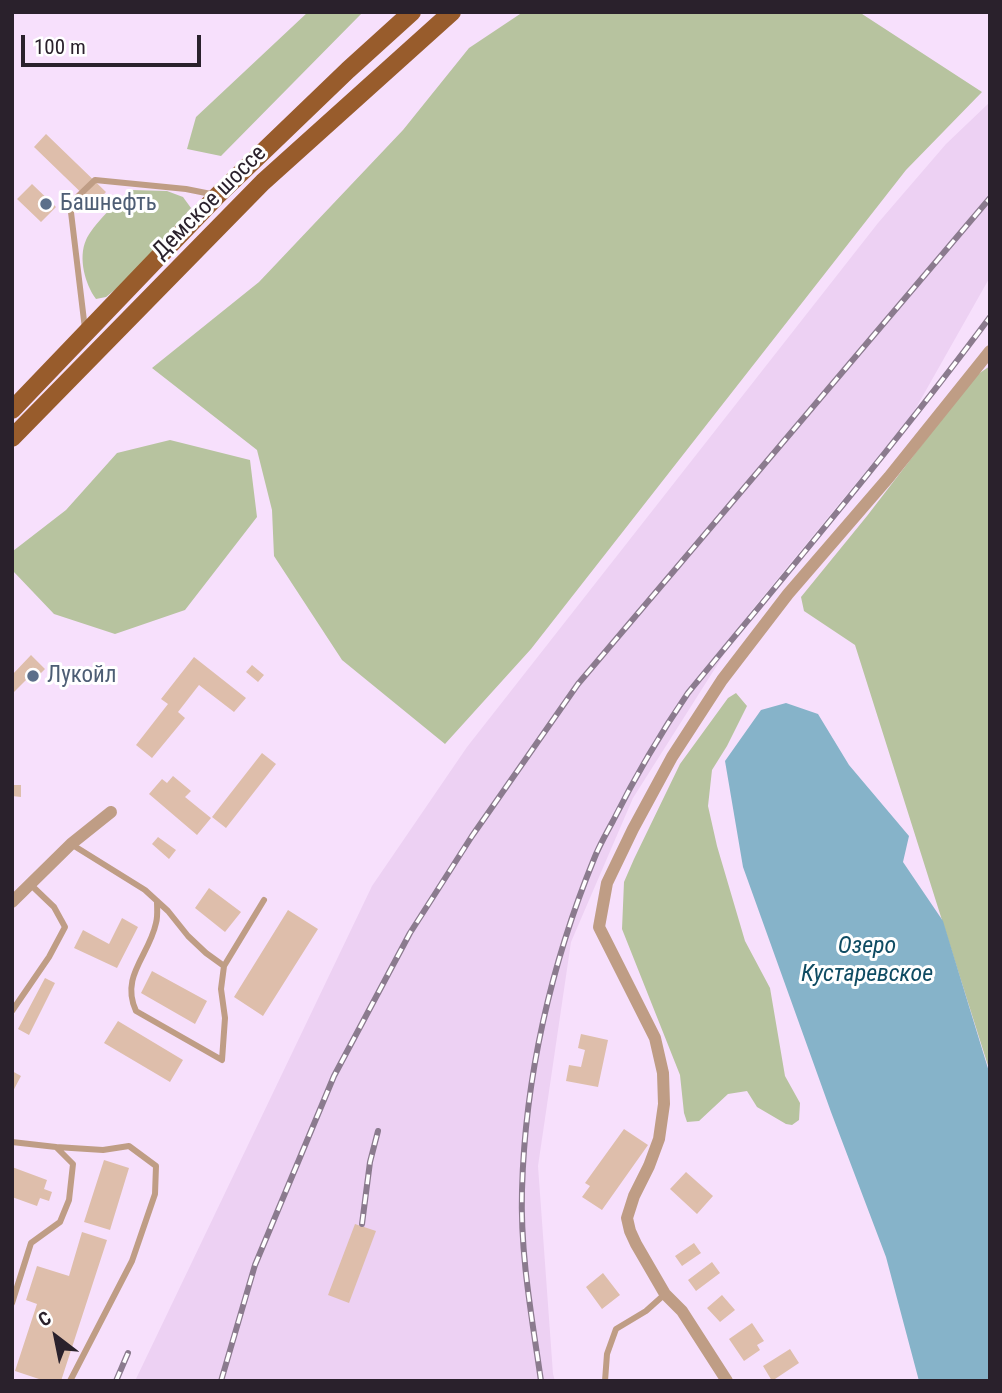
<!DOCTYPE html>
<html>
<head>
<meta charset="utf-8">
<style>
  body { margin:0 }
  #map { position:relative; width:1002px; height:1393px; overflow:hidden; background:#f7e0fc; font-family:"Roboto Condensed",sans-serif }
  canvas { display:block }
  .frame { position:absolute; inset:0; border:14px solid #2a212c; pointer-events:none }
  .north { position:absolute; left:21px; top:1302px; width:70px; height:70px; -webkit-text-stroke:5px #fff; paint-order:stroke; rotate:328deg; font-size:19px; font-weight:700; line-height:28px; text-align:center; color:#2a212c }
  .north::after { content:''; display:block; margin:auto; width:24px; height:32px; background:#2a212c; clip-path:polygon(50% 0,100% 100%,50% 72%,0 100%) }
  .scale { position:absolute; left:21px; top:35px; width:180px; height:32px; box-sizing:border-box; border:4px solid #2a212c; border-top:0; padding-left:9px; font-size:21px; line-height:24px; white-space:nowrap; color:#2a212c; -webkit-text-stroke:5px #fff; paint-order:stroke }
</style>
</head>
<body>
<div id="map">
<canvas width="1002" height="1393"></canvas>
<div class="frame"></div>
<div class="north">С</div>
<div class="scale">100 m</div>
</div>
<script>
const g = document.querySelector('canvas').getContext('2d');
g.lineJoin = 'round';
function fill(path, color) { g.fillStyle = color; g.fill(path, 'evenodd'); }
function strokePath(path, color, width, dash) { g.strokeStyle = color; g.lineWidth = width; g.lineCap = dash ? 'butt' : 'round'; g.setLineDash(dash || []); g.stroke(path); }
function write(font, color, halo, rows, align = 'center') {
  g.font = font + ' "Roboto Condensed",sans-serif'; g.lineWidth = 6; g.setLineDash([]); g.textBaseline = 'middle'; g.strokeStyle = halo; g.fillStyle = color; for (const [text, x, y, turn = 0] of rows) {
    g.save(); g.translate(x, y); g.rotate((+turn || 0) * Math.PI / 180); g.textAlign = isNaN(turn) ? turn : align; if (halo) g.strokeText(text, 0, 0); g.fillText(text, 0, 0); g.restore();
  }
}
fill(new Path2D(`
  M990,102V277L912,415L752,610L633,798L571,942L538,1166L553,1374L555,1381H135L372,886L467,747L878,223L946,144Z`), '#edd1f3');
fill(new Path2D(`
  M308,12H363L221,156L187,149L196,117Z
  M523,12H859L982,92L906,170L531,649L445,744L342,660L274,556L272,510L257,450L152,368L259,282L403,130L469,48Z
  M131,190L167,191L183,197L191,208L127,280L106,297L96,299C85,284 78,258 86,240C92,226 119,199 131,190Z
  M990,366V1072L855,645L804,611L801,597L867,516L974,377Z
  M170,440L250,460L257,517L185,610L115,634L54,614L13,571V551L66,510L117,453Z
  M736,693L747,706L727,746L712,770L708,806L717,846L745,941L770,988L785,1076L800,1103L799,1120L792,1125L786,1124L757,1107L747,1091L728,1094L699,1121L687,1122L684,1113L680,1075L622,929L624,882L634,859L680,764L728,698Z`), '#b7c39f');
fill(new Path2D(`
  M786,703L818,714L849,765L909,836L903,862L943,921L990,1075V1381H919L886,1257L831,1112L743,867L725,761L761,710Z`), '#86b3c9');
fill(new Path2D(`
  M46,134L106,192L94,205L34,147Z
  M32,184L56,207L41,222L17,199Z
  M31,655L45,669L34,680L30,676L12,694V675Z
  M194,657L246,698L234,712L199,685L178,712L185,718L152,758L136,745L168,704L161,699Z
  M252,665L264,675L258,682L246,672Z
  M262,753L276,764L226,828L212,817Z
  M173,776L191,791L185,797L211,818L197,835L149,794L162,779L167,783Z
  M12,785H21V797L12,796Z
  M158,837L176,850L169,859L152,844Z
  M209,888L241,912L225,932L195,908Z
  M288,910L318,929L263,1016L234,997Z
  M122,918L138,927L117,968L74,948L83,930L109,944Z
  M152,971L207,1001L195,1024L141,993Z
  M45,978L55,983L29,1035L18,1029Z
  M118,1021L183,1060L170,1082L104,1043Z
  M581,1034L608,1040L598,1087L566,1081L569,1065L581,1067L585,1050L578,1048Z
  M12,1071L21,1076L12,1093Z
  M624,1129L648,1145L602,1210L582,1197L590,1186L585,1183Z
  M104,1160L129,1168L110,1230L84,1222Z
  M12,1167L47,1180L44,1189L52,1192L49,1201L40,1198L37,1206L12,1197Z
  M686,1172L713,1196L697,1214L670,1189Z
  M355,1224L376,1231L349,1303L328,1295Z
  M82,1232L107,1240L61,1381H45L15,1371L37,1304L26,1300L37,1266L69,1276Z
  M694,1243L701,1253L682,1266L675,1256Z
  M712,1262L720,1273L696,1291L688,1280Z
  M603,1273L620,1295L602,1309L586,1287Z
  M722,1295L735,1310L720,1322L707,1308Z
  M752,1323L764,1341L757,1345L760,1350L744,1361L729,1339Z
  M790,1349L799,1363L772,1381L763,1366Z`), '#debeab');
strokePath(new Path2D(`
  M85,329L70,204L95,180L186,189L216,195
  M71,844L145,890L168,911L188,936L206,953L224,966L264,900
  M157,901C157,908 158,916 156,923C149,956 120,976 136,1011L222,1060L225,1018L221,989L224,966
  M12,1011L49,957L65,927L54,907L30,884
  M12,1142L56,1147L73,1164L69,1200L60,1222L31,1243L12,1303
  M56,1147L103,1150L129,1146L156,1166L155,1194L132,1261L70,1381
  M605,1381L607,1354L616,1329L646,1311L665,1294`), '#bf9d85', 6);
strokePath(new Path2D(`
  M12,902L71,844L111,812
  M727,1381L682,1311L665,1294L636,1244L630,1231L627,1218L634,1196L649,1166L659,1139L664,1104L663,1073L655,1038L599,927L607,883L633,829L672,757L722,680L788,594L889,477L990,351`), '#bf9d85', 12);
strokePath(new Path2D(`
  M12,410L218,195L348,70L412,12
  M12,438L263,182L452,12`), '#985c2c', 18);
const rail = new Path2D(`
  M362,1224L370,1162L378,1131
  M116,1381L128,1353
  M221,1381L255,1265L334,1076L410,933L472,836L578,684L990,198
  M541,1381C532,1318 520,1254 522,1190C525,1078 551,964 594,859C599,846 606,834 613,821C635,777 660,734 688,693C790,569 894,446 990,317`);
strokePath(rail, '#8b7b8e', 6);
strokePath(rail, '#fff', 3.5, [10]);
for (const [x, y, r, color] of [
  [46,204,7,"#5c6f8a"],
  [33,676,7,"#5c6f8a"]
]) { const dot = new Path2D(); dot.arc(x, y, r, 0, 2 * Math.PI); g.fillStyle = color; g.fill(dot); strokePath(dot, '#fff', 2.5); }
write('23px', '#2a212c', '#fff', [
  ["Демское шоссе",210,203,-45]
]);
write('23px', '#4e5e75', '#fff', [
  ["Башнефть",60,204],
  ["Лукойл",47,676]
], 'left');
write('italic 24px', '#0f4c63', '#fff', [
  ["Озеро",867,947],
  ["Кустаревское",867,975]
]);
</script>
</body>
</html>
